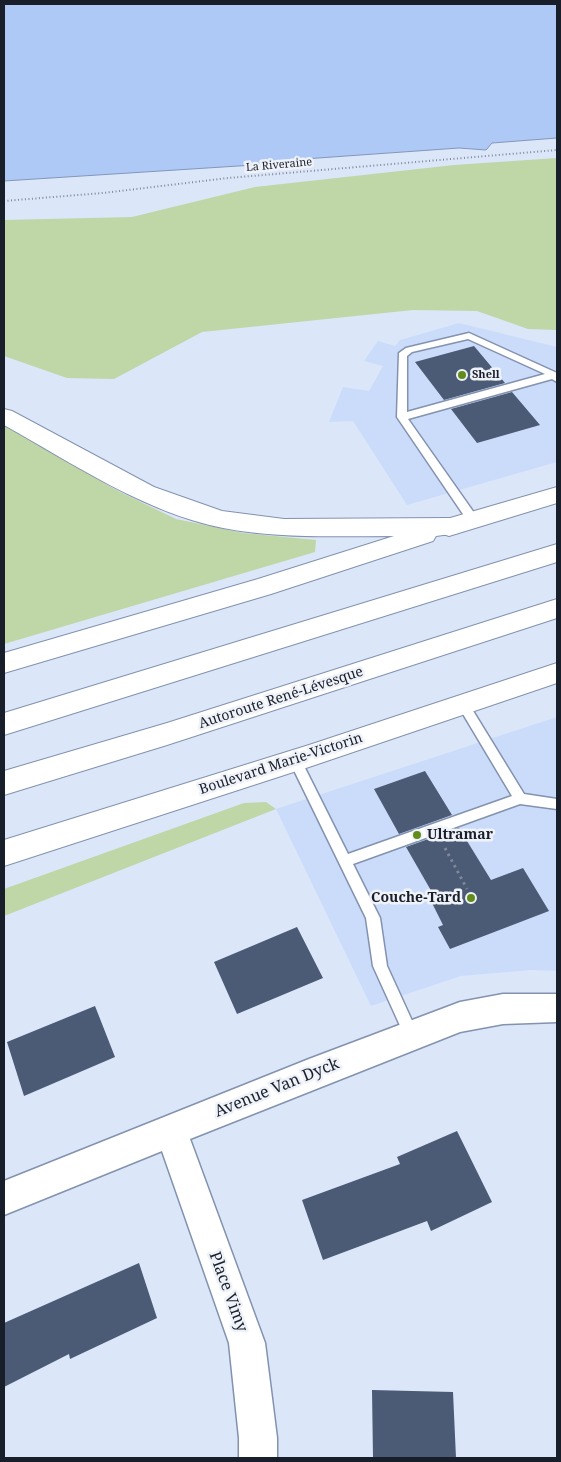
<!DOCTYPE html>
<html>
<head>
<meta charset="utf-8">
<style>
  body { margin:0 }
  #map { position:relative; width:561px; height:1462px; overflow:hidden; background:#dbe6f9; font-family:"Noto Serif",serif }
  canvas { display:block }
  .frame { position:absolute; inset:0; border:5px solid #191f2a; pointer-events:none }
</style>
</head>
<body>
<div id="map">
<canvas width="561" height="1462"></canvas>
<div class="frame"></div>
</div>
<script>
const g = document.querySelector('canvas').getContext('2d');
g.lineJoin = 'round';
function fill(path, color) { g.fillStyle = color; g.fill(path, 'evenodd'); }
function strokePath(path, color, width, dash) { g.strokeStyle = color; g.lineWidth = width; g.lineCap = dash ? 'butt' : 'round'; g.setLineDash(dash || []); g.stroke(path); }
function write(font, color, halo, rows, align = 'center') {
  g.font = font + ' "Noto Serif",serif'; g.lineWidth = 5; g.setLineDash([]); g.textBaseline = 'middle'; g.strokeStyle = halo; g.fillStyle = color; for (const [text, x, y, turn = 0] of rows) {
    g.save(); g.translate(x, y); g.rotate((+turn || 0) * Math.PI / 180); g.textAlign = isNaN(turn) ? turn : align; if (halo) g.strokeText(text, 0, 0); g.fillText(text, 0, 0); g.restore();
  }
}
fill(new Path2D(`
  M459,323L557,347V462L407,505L353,421L329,422L343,387L369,391L383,366L364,361L378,341L395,346L400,340Z
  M557,717V971L532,970L461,976L371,1006L276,809Z`), '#cbdcfb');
fill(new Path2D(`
  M557,158V330L528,329L477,311L413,310L202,332L114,379L67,378L4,356V220L132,217L255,187L454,165Z
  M4,425L118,491L176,519L243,533L316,540L315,552L4,644Z
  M266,802L276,809L4,916V889L244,803Z`), '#bfd6a7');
const water = new Path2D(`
  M4,4H557V138L492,143L486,150L459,148L262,162L254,165L4,181Z`);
fill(water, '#afc9f6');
strokePath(water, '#8296b9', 1);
fill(new Path2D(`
  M474,346L505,383L444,400L415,362Z
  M512,392L540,425L477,443L451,409Z
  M425,771L452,815L399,834L374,789Z
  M459,828L491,880L523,868L549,911L450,949L438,927L443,925L432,903L437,901L406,847Z
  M297,927L323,978L237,1014L214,962Z
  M95,1006L115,1057L24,1096L7,1042Z
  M457,1131L492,1202L431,1231L427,1221L323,1260L302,1200L400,1164L397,1157Z
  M139,1263L157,1318L70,1359L69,1354L4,1387V1323Z
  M372,1390L453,1392L456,1458H373Z`), '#4b5a75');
const lane = new Path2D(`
  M469,333L557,373V382L552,379L408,419L477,517L478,520L473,524L469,523L397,417L399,353L406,348ZM468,339L545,374L407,412V356L412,352Z
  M463,699L467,701L524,794L557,799V809L520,804L353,864L380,918L387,966L419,1036L417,1041L412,1043L407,1041L373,966L366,918L289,760L291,756L295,755L299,756L348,854L512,796L457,704L459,701Z`);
const street = new Path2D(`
  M503,994H557V1022L503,1024L460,1032L190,1139L265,1343L277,1438V1458H239V1438L229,1343L162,1151L4,1215V1181L309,1059L460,1002Z`);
const primary = new Path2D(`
  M557,487V503L449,536L440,533L437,527L440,521Z
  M557,663V683L309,767L4,866V840L309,745Z`);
const highway = new Path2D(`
  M4,409L12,411L154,487L222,511L284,519L449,518L458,521L461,527L458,533L436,536L433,541L271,594L4,673V653L258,579L394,536C336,536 280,539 223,528C146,513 72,463 4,425Z
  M557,544V562L4,735V713Z
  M557,599V618L167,745L4,795V771L167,723Z`);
strokePath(lane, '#8292af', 3);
strokePath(street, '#8292af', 3);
strokePath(primary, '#8292af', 2);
strokePath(highway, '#8292af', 2);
strokePath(new Path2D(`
  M4,201L103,193L228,178L557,150`), '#7f8897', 2, [1, 2.5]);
strokePath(new Path2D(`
  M445,848L467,889`), '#7f8897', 3, [2.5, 4]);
fill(lane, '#fff');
fill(street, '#fff');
fill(primary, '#fff');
fill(highway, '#fff');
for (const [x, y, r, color] of [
  [462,375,5,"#618c1b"],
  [417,835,5,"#618c1b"],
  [471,898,5,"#618c1b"]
]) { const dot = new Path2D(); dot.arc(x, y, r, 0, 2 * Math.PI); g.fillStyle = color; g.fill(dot); strokePath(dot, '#eff3f9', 2); }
write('11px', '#191f2a', '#eff3f9', [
  ["La Riveraine",279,165,-5]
]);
write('bold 11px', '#191f2a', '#eff3f9', [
  ["Shell",472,375]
], 'left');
write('14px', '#191f2a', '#eff3f9', [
  ["Autoroute René-Lévesque",281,698,-18],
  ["Boulevard Marie-Victorin",281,764,-18]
]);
write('bold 14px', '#191f2a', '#eff3f9', [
  ["Ultramar",427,835],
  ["Couche-Tard",461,898,"right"]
], 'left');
write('16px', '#191f2a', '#eff3f9', [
  ["Avenue Van Dyck",277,1088,-22],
  ["Place Vimy",228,1292,70]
]);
</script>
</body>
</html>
